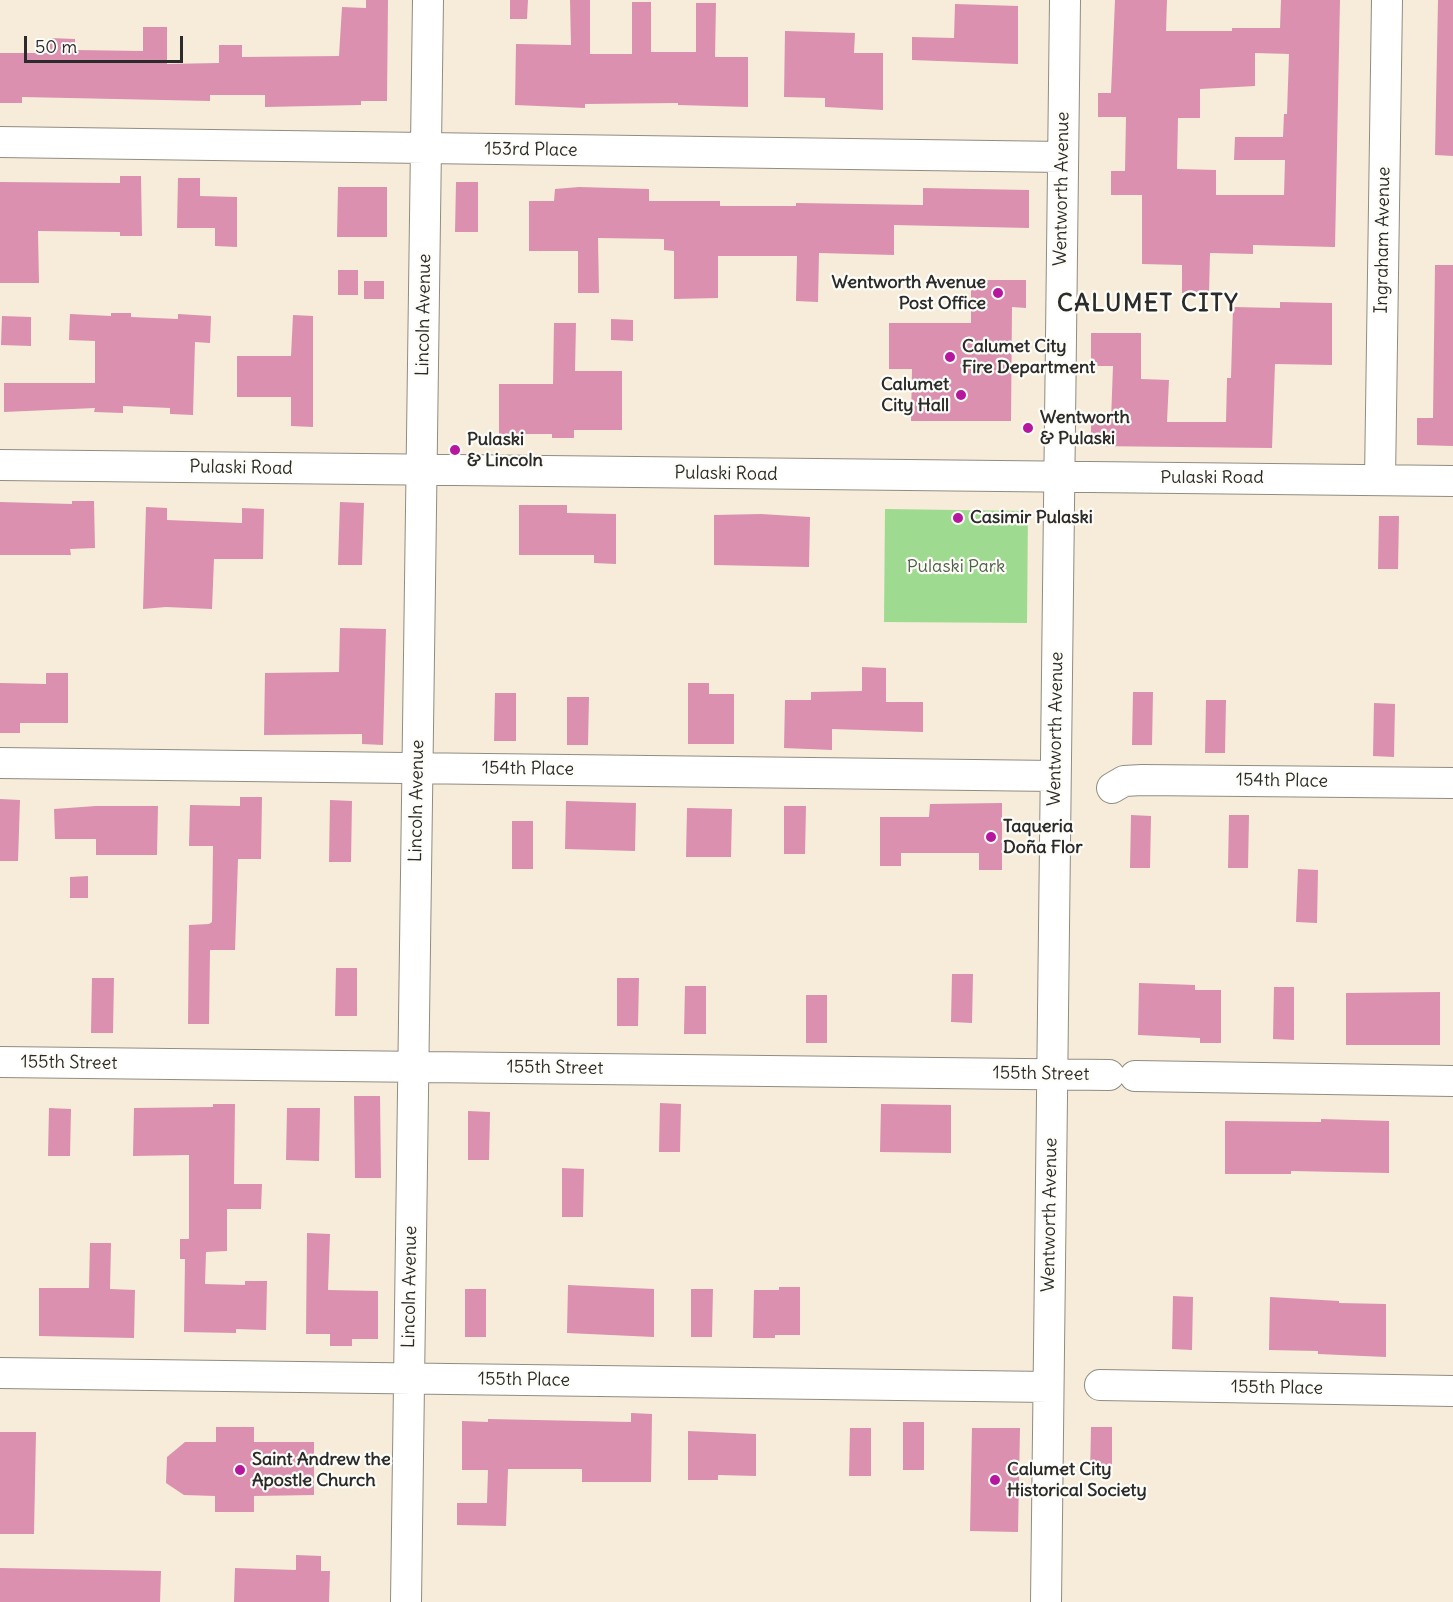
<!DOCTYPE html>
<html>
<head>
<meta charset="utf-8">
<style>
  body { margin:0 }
  #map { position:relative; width:1453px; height:1602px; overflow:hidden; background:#f6ecd9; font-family:Delius,sans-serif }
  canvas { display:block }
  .scale { position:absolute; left:24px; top:36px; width:159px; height:27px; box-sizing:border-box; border:3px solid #2b2b2b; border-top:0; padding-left:8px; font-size:18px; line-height:21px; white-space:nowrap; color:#2b2b2b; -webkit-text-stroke:4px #fdfcf7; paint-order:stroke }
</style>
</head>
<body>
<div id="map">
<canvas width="1453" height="1602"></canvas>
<div class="scale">50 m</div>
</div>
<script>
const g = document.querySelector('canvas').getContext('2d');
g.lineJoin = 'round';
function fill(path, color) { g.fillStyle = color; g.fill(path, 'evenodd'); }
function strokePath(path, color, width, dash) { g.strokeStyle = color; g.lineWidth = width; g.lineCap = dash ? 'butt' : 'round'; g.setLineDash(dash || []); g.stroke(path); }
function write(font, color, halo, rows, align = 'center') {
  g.font = font + ' Delius,sans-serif'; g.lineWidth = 4.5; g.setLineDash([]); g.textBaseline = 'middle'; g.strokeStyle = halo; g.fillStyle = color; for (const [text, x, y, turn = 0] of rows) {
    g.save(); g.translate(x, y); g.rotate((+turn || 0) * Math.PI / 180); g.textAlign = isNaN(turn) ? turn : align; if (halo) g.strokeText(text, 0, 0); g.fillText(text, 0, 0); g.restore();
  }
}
fill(new Path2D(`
  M885,509L1028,511L1027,623L884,622Z`), '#9edb90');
fill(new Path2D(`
  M366,0H388L387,101H361V105L265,107V95H210V101L22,97V103H0V53H50V38L75,39V50L143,51V27H167V64L219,63V45H242V57L339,56L342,7L366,8Z
  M510,0H528L527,19H510Z
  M570,0H590V54H632V2H651V52H696V3H716L715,57H748V107L678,105V103L585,104V108L515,105L516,44L571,45Z
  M1115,0H1167L1166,31H1232V28H1280L1281,0H1340L1335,247L1253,245V254L1210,253L1209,293H1182V265L1142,264V195H1111V171H1125L1126,117H1098V93H1111ZM1255,53L1289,54L1287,114H1284L1283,137H1235L1234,160H1285L1284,195H1216V170L1177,169L1178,118H1200V89L1255,86Z
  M1438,0H1453V156L1435,155Z
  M955,4L1018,6V64L912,60V37L954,38Z
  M785,31L855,33L854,53H883V110L825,107V98L784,97Z
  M120,176H141L142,236H120V232L38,231L39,283H0V182L120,183Z
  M178,178H200V196L237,197V247L215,246V228H177Z
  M456,182H478V232H455Z
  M338,187H387V237H337Z
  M579,187L649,189V201H720V206H796V203L923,205V188L1029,190V228L894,225V255L819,253L818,302L796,301L797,256H718V298L674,299V251L664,250V239L598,238L599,293H578V251H529V201H554L555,189Z
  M1435,265H1453V446L1417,445V418H1433Z
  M338,270H358V295H338Z
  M971,280H1026V308L1012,307L1011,421H911L912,369H889V323H971Z
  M364,281H384V299H364Z
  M1280,302L1332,303V365L1275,364L1272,448L1091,446V421H1111L1113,366H1091V333H1141V379L1169,380L1167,422H1226L1227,378H1231L1233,307L1280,308Z
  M111,313H131V317L178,319V314L211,316L210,343L195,342L193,415L170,414V408L123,406V413L94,412L95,408L4,412V383H95V341L69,340L70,314L111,316Z
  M293,315L313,316V427L291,426V397H237V356H291Z
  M2,316L31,317V346L1,345Z
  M611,319L633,320V341L611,340Z
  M554,323H576L575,371H622V430H574V438H552V434H499V384H553Z
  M72,501H94L95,548L70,549L71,555H0V502L72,504Z
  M340,502L364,503L362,565H338Z
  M519,505H567V513L616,514V564L594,563V555H519Z
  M146,507L167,508V520L242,523V508L264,509L263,559H214L212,609L166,607L143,609Z
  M761,514L810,517L809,567L714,565V515Z
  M1379,516H1399L1398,569H1378Z
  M340,628L386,629L383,745L362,744V734L264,735L265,673L339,672Z
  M862,667L886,668V702H923V732L832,729V750L784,748L785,700H811V692L862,691Z
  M46,673H68V723H20V733H0V683L46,684Z
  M688,683H709V694H734V744H688Z
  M1133,692H1153L1152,745H1132Z
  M495,693H516V741H494Z
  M567,697H589L588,745H567Z
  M1206,700H1226L1225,753H1205Z
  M1374,703L1395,704L1394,757L1373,756Z
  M240,797H262L261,859H238L235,950H210L209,1024H188L189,925L209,924L212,922L213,846H189L190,805L240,806Z
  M0,799L20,800L18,861H0Z
  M330,800L352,801L351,862H329Z
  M566,801L636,803L635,851L565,849Z
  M1002,803V870H979V853H901V866H880V817H929L930,804Z
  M96,806H158L157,855H96V839H55L54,809Z
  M784,806H806L805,854H784Z
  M687,808L732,809L731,857H686Z
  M1131,815L1151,816L1150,868H1130Z
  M1229,815H1249L1248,868H1228Z
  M512,821H533V869H512Z
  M1298,869L1318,870L1317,923L1296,922Z
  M88,876V898H70V877Z
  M336,968H357V1016H335Z
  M952,974H973L972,1023L951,1022Z
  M92,978H114L113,1033H91Z
  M617,978H639L638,1026H617Z
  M1139,983L1195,985V990H1221V1043H1200V1038L1138,1035Z
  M685,986H706V1034H684Z
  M1274,987H1294V1040L1273,1039Z
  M1440,992V1045H1346V993Z
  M806,995H827V1043H806Z
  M354,1096H380L381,1178H355Z
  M660,1103L681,1104L680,1152H659Z
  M213,1104H235L234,1184H262L261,1209H227V1251L206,1252L205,1284L245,1285V1281H267L266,1330L236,1329V1333L184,1332L185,1259H180V1239H189V1155L133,1156L134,1108L213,1107Z
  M881,1104L951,1105V1153L880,1152Z
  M49,1108L71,1109L70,1156H48Z
  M287,1108H320L319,1161L286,1160Z
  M468,1111L490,1112L489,1160H468Z
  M1321,1119L1389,1121V1173L1291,1171V1174H1225V1121L1321,1122Z
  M562,1168L584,1169L583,1217H562Z
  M307,1233L330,1234L328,1290L378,1291V1339H352V1346H330V1334H306Z
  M90,1243H111L110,1289L135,1290L134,1338L39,1336V1288H89Z
  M568,1285L654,1289V1337L567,1333Z
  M779,1287H800V1335H775V1338H753L754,1290H779Z
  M465,1289H486V1337H465Z
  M691,1289H713L712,1337H691Z
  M1173,1296L1193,1297L1192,1350L1172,1349Z
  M1270,1297L1339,1301V1303L1386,1304V1357L1318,1354V1351L1269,1350Z
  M631,1413L652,1414L651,1482H582V1469H508L506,1526L457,1525V1503H487L488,1470H462V1421L488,1422V1419L631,1422Z
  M903,1422H924V1470H903Z
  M216,1427H254V1442H314V1495L254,1496V1512H215V1496L184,1495L166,1483L167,1457L185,1442H216Z
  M1091,1427H1112V1476H1090Z
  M850,1428H871V1476H849Z
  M972,1428H1020L1018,1532L970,1531Z
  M688,1431L756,1434V1476L718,1475V1480H688Z
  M0,1432H36L34,1534H0Z
  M296,1555L321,1556V1571H330L329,1602H234L235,1568L296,1570Z
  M0,1568L161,1571L160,1602H0Z`), '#db90b0');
const minor = new Path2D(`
  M0,142L1062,157
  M0,465L1453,481
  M1380,480L1387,0
  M0,763L1055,776
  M1112,788L1124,781L1142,780L1453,783
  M0,1062L1109,1075
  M1135,1076L1453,1081
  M0,1373L1048,1387
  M1100,1385L1453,1391
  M406,1602L428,0
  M1046,1602L1065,0`);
strokePath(minor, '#908c82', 32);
strokePath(minor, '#fff', 30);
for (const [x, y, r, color] of [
  [998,293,6,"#b5179e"],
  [950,357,6,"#b5179e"],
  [961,395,6,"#b5179e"],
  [1028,428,6,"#b5179e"],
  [455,450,6,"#b5179e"],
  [958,518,6,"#b5179e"],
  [991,837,6,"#b5179e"],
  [240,1470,6,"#b5179e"],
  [995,1480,6,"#b5179e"]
]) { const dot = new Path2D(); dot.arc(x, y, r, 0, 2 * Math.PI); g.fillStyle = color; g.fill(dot); strokePath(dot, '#fdfcf7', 2); }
write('18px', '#2b2b2b', '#fdfcf7', [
  ["153rd Place",531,150,1],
  ["Wentworth Avenue",1062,189,-89],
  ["Ingraham Avenue",1383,240,-89],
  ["Lincoln Avenue",424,315,-89],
  ["Pulaski Road",241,468,1],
  ["Pulaski Road",726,474,1],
  ["Pulaski Road",1212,478],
  ["Wentworth Avenue",1056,729,-89],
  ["154th Place",528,769,1],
  ["154th Place",1282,781,1],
  ["Lincoln Avenue",417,801,-89],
  ["155th Street",69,1063,1],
  ["155th Street",555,1068,1],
  ["155th Street",1041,1074,1],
  ["Wentworth Avenue",1050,1215,-89],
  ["Lincoln Avenue",410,1287,-89],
  ["155th Place",524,1380,1],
  ["155th Place",1277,1388,1]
]);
write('bold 18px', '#2b2b2b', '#fdfcf7', [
  ["Wentworth Avenue",986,283,"right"],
  ["Post Office",986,304,"right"],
  ["Calumet City",962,347],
  ["Fire Department",962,368],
  ["Calumet",949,385,"right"],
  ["City Hall",949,406,"right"],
  ["Wentworth",1040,418],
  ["& Pulaski",1040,439],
  ["Pulaski",467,440],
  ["& Lincoln",467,461],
  ["Casimir Pulaski",970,518],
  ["Taqueria",1003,827],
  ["Doña Flor",1003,848],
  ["Saint Andrew the",252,1460],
  ["Apostle Church",252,1481],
  ["Calumet City",1007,1470],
  ["Historical Society",1007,1491]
], 'left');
write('18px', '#4e6049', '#fdfcf7', [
  ["Pulaski Park",956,567]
]);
g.letterSpacing = '1.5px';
write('bold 24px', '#2b2b2b', '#fdfcf7', [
  ["CALUMET CITY",1148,304]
]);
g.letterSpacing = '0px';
</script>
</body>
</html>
